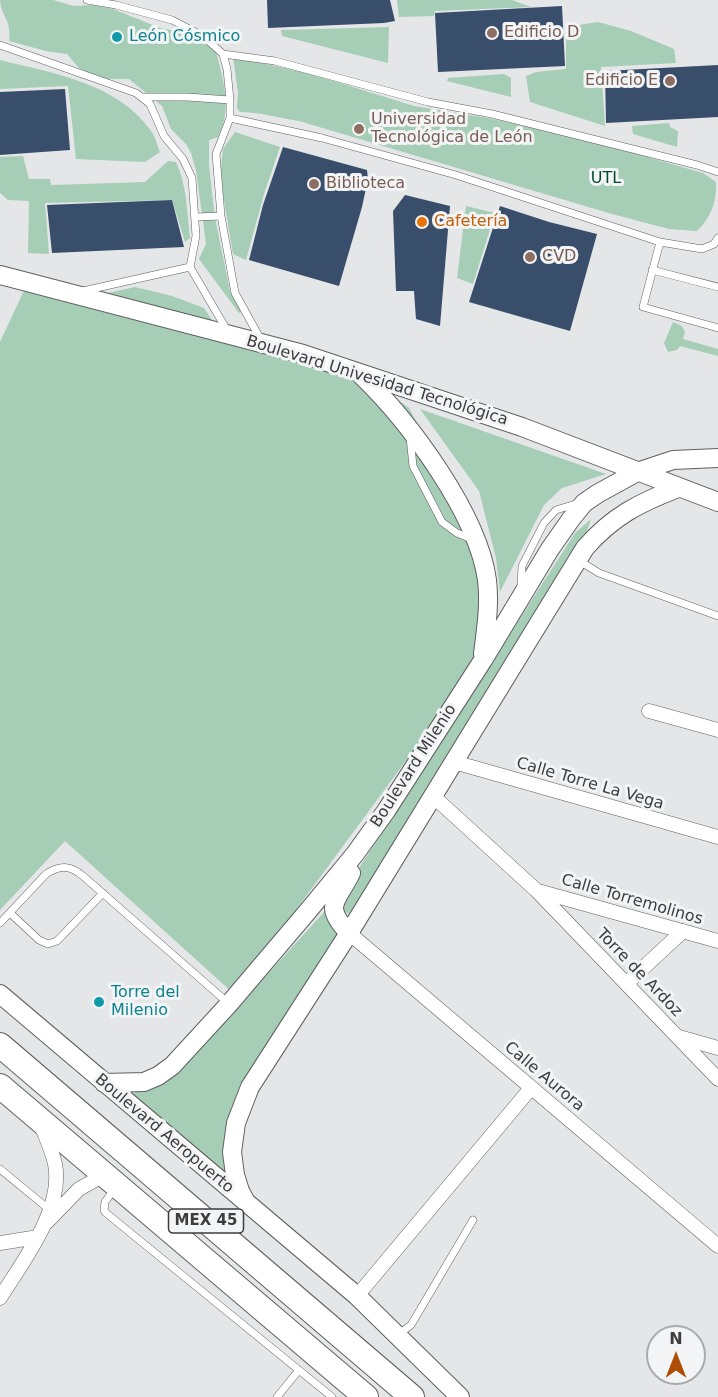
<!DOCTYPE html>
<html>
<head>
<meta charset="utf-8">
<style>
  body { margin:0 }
  #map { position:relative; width:718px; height:1397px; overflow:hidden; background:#e5e6e8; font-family:"DejaVu Sans",sans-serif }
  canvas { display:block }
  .north { position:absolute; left:646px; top:1325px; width:60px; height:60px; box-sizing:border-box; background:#f2f4f5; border:2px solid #aaabac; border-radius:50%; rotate:0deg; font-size:16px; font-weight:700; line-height:24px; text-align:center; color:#3d3d3e }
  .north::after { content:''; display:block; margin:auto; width:21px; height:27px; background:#ad4d06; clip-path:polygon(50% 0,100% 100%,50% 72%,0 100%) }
</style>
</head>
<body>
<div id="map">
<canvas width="718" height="1397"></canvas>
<div class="north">N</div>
</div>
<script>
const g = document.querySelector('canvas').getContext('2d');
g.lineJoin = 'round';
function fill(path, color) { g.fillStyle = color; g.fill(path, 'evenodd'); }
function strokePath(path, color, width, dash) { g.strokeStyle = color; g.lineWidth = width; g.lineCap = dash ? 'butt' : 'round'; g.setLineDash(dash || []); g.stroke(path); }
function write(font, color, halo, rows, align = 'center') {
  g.font = font + ' "DejaVu Sans",sans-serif'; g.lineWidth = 6; g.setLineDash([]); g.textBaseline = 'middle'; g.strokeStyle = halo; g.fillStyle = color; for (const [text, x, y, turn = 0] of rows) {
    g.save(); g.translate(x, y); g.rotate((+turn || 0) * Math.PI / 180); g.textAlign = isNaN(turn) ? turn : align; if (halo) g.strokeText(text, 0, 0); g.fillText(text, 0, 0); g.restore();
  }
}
fill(new Path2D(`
  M0,0H53L74,6L93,5L113,9L160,28L188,33L216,51C223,80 233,109 218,137L209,140V166L215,218L230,291L243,311L239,313L199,259L206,244L196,170L191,153L186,144L171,129L162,106L129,79H99L79,68L67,54L46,51L9,41C12,20 1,16 0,0Z
  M397,0H512L531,7L435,11L434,16L399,17Z
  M598,22L631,31L674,49L676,63L601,67L605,126L530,102L526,76L536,72L566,69V27Z
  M389,27L388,63L282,36L281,30Z
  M233,57L308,73L414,106L488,118L538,129L616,148L703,173L716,182C717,201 711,218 697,231L669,229L612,214L299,121C279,118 260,112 240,112L237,108L238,93Z
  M0,60C52,73 118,83 151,131C155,136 157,145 160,152L145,162L76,159L68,86L0,89Z
  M504,74L511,78V97L447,81L448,78Z
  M669,123L670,127L678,131L677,147L633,134L632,126Z
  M235,132L280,147L264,194L246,260L233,254L220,177L223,149Z
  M23,156L29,179H50L51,185L145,182L168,161L176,162C187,185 187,213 190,238L185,242L172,200L45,203L49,254L28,253L29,201L8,200L0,193V157Z
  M466,206L495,213L473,284L457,278Z
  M29,280L358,372L409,408L471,521L489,583L486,652L234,994L65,841L0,910V342Z
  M135,287L172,296L204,308L216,326L108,293Z
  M673,322L682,326L685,332L683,339L718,349V356L680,346L677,350L668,352L664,343Z
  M420,409L606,474L562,488L544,505L500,592L496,558L479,491Z
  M591,519L585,537L349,914L342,910L341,896L575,533Z
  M325,911L339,934L239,1097L226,1153L224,1171L132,1093L150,1089L174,1077Z`), '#a6cdb5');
fill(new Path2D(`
  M267,0H390L395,21L384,23L268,28Z
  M562,6L565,66L438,72L435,13Z
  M718,65V117L606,123L605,71Z
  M65,89L70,150L0,155V92Z
  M283,147L367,170L368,179L362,207L339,286L249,260L263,205Z
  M405,195L450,206L440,326L416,319L414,291H396L393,211Z
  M172,200L184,247L52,253L47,205Z
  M500,206L549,222L597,234L570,331L469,302Z`), '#384e6a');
const lane = new Path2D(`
  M87,0L116,5L172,20L203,36L223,54L227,69L230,100V118L216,154L221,216L235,293L261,340
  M0,45L136,93L150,104L164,136L183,159L192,178L196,236L190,267L83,291
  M223,54L275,61L428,102L492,114L697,165L718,172
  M143,97H187L230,100
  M230,118L322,138L456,175L660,242L702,249L714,244L718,238
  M196,217L221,216
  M660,242L643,307L718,328
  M190,267L228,332
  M652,270L718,287
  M410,437L413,466L442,522L457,533L472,539
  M578,560L599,573L718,616
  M521,588L522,566L544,523L556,510L579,503
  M10,913L39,940L48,944L57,941L103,893
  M0,923L46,874C60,865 70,865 83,876L227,1002
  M0,1169L51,1211
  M115,1188L105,1202L104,1210L106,1213L332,1397
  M399,1334L411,1325L473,1220
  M277,1397L299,1370`);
const street = new Path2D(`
  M649,711L718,730
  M454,762L718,837
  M433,796L536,890L718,1079
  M538,891L718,941
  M349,933L718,1246
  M627,983L683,931
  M679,1037L718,1048
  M47,1222L79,1189L104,1175
  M0,1243L38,1237
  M357,1296L531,1088
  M0,1298C23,1261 64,1209 55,1164C52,1151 46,1137 41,1125`);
const secondary = new Path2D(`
  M0,275L303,354L522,427L718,502
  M361,375C409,421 478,514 487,580C490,605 486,629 483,654
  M349,933C322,905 337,902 351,873
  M0,994L357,1296L460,1397
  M104,1083L144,1082L158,1076L172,1066L229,1004L308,911L355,854L386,811L483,660L550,549L571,519L584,503L597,494L637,472L673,460L718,458
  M247,1204L240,1191L235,1175L232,1152L236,1123L250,1087L349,933L585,548C613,516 639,503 678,488`);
const highway = new Path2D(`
  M0,1045L412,1397
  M0,1086L366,1397`);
strokePath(lane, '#5e5f60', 8);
strokePath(street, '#5e5f60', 15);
strokePath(secondary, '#5e5f60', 20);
strokePath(highway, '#5e5f60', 26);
strokePath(lane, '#fff', 7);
strokePath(street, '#fff', 14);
strokePath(secondary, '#fff', 18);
strokePath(highway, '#fff', 24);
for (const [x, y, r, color] of [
  [492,33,6,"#8d6e63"],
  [117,37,6,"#0f9aa8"],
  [670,81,6,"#8d6e63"],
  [359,129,6,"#8d6e63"],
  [314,184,6,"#8d6e63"],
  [422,222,6,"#e8710a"],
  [530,257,6,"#8d6e63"],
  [99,1002,6,"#0f9aa8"]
]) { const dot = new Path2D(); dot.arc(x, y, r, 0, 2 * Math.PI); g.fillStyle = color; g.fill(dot); strokePath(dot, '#f2f4f5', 2); }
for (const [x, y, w] of [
  [206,1221,75]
]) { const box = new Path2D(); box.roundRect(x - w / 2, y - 12, w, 24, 4.5); g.fillStyle = '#f2f4f5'; g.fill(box); strokePath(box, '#3d3d3e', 1.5); }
write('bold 15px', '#3d3d3e', null, [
  ["MEX 45",206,1221]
]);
write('16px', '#785e54', '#f2f4f5', [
  ["Edificio D",504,33],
  ["Edificio E",658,81,"right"],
  ["Universidad",371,120],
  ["Tecnológica de León",371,138],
  ["Biblioteca",326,184],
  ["CVD",542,257]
], 'left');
write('16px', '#0d838f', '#f2f4f5', [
  ["León Cósmico",129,37],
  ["Torre del",111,993],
  ["Milenio",111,1011]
], 'left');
write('16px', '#004b2c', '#f2f4f5', [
  ["UTL",606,179]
]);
write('16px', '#c56008', '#f2f4f5', [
  ["Cafetería",434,222]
], 'left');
write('16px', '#3d3d3e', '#f2f4f5', [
  ["Boulevard Univesidad Tecnológica",377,381,17],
  ["Boulevard Milenio",414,766,-57],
  ["Calle Torre La Vega",590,784,16],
  ["Calle Torremolinos",632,900,16],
  ["Torre de Ardoz",639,973,46],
  ["Calle Aurora",544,1077,40],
  ["Boulevard Aeropuerto",164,1134,40]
]);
</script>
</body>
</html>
